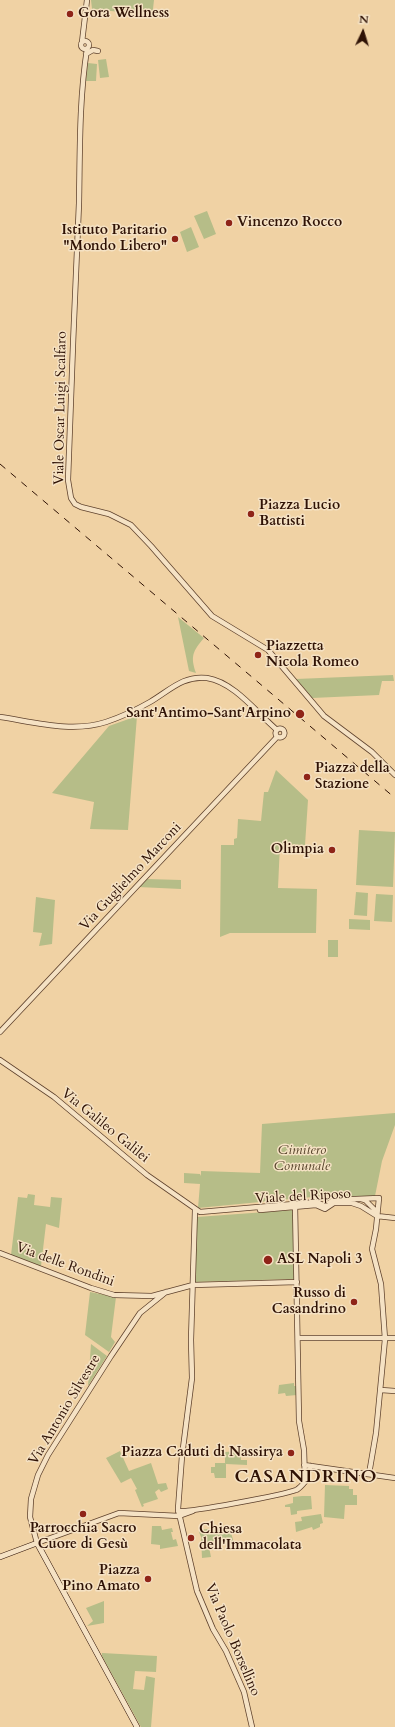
<!DOCTYPE html>
<html>
<head>
<meta charset="utf-8">
<style>
  body { margin:0 }
  #map { position:relative; width:395px; height:1727px; overflow:hidden; background:#f0d2a4; font-family:Cardo,serif }
  canvas { display:block }
  .north { position:absolute; left:343px; top:12px; width:40px; height:40px; -webkit-text-stroke:3px #f5e2c4; paint-order:stroke; rotate:4deg; font-size:11px; font-weight:700; line-height:16px; text-align:center; color:#2f1205 }
  .north::after { content:''; display:block; margin:auto; width:14px; height:18px; background:#2f1205; clip-path:polygon(50% 0,100% 100%,50% 72%,0 100%) }
</style>
</head>
<body>
<div id="map">
<canvas width="395" height="1727"></canvas>
<div class="north">N</div>
</div>
<script>
const g = document.querySelector('canvas').getContext('2d');
g.lineJoin = 'round';
function fill(path, color) { g.fillStyle = color; g.fill(path, 'evenodd'); }
function strokePath(path, color, width, dash) { g.strokeStyle = color; g.lineWidth = width; g.lineCap = dash ? 'butt' : 'round'; g.setLineDash(dash || []); g.stroke(path); }
function write(font, color, halo, rows, align = 'center') {
  g.font = font + ' Cardo,serif'; g.lineWidth = 3; g.setLineDash([]); g.textBaseline = 'middle'; g.strokeStyle = halo; g.fillStyle = color; for (const [text, x, y, turn = 0] of rows) {
    g.save(); g.translate(x, y); g.rotate((+turn || 0) * Math.PI / 180); g.textAlign = isNaN(turn) ? turn : align; if (halo) g.strokeText(text, 0, 0); g.fillText(text, 0, 0); g.restore();
  }
}
fill(new Path2D(`
  M91,0H154L152,18L149,15L92,9Z
  M106,59L109,77L100,78L98,60Z
  M88,63L97,64L96,81H86Z
  M207,211L216,234L204,239L194,216Z
  M191,227L199,247L187,252L180,232Z
  M178,617L204,638C193,651 190,656 196,673L189,671Z
  M393,675L394,681H382L379,695L312,698L296,679Z
  M137,716L128,830L90,829L94,802L52,793L109,726Z
  M276,770L308,800L305,845L280,844L278,888L317,889L316,933H230L220,937L221,845H234V839L237,838L238,819L261,821L264,792H268Z
  M359,830L395,832L393,887L356,885Z
  M147,879L181,880V889L138,887Z
  M356,892L368,893L367,916L354,915Z
  M376,894L393,895L392,922L374,921Z
  M36,897L55,900L52,944L39,946L42,933L33,932Z
  M349,919L370,920V930L349,929Z
  M328,940H338V957H328Z
  M395,1113V1125L382,1161L375,1196L346,1197L343,1194L198,1208L200,1184L184,1183V1173L200,1174L201,1176V1171L260,1173L262,1124Z
  M28,1194L35,1195L34,1205L50,1207L51,1197L62,1198L59,1228L46,1224L41,1266L11,1255L18,1197L27,1198Z
  M293,1210L294,1279L195,1282L197,1217Z
  M90,1292L116,1297L111,1337L115,1342L109,1352L85,1335Z
  M91,1344L107,1356L88,1386Z
  M294,1383V1386H297V1395L286,1396L285,1393L278,1394L279,1385Z
  M120,1451L129,1471L151,1463L158,1484L166,1483L168,1489L161,1492L159,1489L155,1492L158,1499L143,1504L144,1506L142,1507L135,1490L137,1489L131,1478L121,1483L106,1458Z
  M240,1451L241,1460H247V1465L226,1464V1478H215L214,1473H211V1467H215V1463H225V1452Z
  M325,1485L349,1486V1489H353V1495H357V1505H345L344,1519L324,1517Z
  M302,1496H311L312,1509L297,1511V1514L291,1515L290,1507H285V1505L293,1503V1497Z
  M321,1514L323,1523L320,1524V1527L313,1530L312,1527L296,1532L295,1522L302,1521L301,1517Z
  M152,1526H161L162,1530L172,1528L173,1532H171L173,1540L176,1539L178,1546L160,1549V1545L151,1544Z
  M229,1526L234,1543L228,1544L227,1538L208,1542L211,1557L202,1558L201,1537L199,1532L200,1530Z
  M104,1601V1623L87,1626L93,1621L86,1608Z
  M102,1653L157,1656L156,1672L135,1671L133,1689L144,1690L146,1676L155,1678L151,1727H141L102,1656Z`), '#b6bd88');
const tertiary = new Path2D(`
  M81 45a4 4 0 1 1 8 0a4 4 0 1 1-8 0Z
  M82,42L87,0
  M87,49C79,100 80,152 79,203C75,295 71,388 68,480L71,498L75,504L81,507L109,514L131,525L151,546L212,616L268,650L324,716L372,752L395,775
  M86,54L93,50L98,51
  M0,717C34,722 72,733 106,722C121,717 136,710 150,702C169,691 183,675 207,678C234,682 257,713 277,730
  M275.5 733a4.5 4.5 0 1 1 9 0a4.5 4.5 0 1 1-9 0Z
  M0,1032L277,737
  M0,1060L54,1097L147,1175L200,1212L317,1202L325,1206L333,1200L379,1198
  M361,1199L365,1200L377,1212
  M195,1210L191,1340L192,1378L182,1456L178,1509L197,1591L213,1629L226,1651L244,1692L252,1727
  M260,1210L316,1205L325,1209L334,1203H352L361,1206L377,1216L395,1218
  M0,1253L91,1288L114,1295L152,1296L193,1285L297,1282
  M166,1292L140,1313L111,1356L48,1455L38,1475L31,1499L30,1517L37,1543L119,1513L179,1516L193,1511
  M298,1338H395
  M381,1390L395,1391
  M304,1465L395,1478
  M369,1474L376,1433L385,1339L381,1284L372,1249L376,1229L379,1198
  M305,1478L311,1466
  M178,1511C187,1513 283,1495 296,1490C299,1489 302,1485 305,1482L304,1450L299,1421L295,1204`);
const secondary = new Path2D(`
  M0,1557L37,1543L137,1727`);
strokePath(tertiary, '#5f422d', 6);
strokePath(secondary, '#2f1205', 6);
strokePath(tertiary, '#f5e2c4', 4.5);
strokePath(secondary, '#f5e2c4', 5);
strokePath(new Path2D(`
  M0,464L395,798`), '#2f1205', 1, [7, 7]);
for (const [x, y, r, color] of [
  [70,14,4,"#8f2418"],
  [229,223,4,"#8f2418"],
  [175,239,4,"#8f2418"],
  [251,514,4,"#8f2418"],
  [258,655,4,"#8f2418"],
  [300,714,5,"#8f2418"],
  [307,777,4,"#8f2418"],
  [332,850,4,"#8f2418"],
  [268,1260,5,"#8f2418"],
  [354,1302,4,"#8f2418"],
  [291,1453,4,"#8f2418"],
  [83,1514,4,"#8f2418"],
  [191,1538,4,"#8f2418"],
  [148,1579,4,"#8f2418"]
]) { const dot = new Path2D(); dot.arc(x, y, r, 0, 2 * Math.PI); g.fillStyle = color; g.fill(dot); strokePath(dot, '#f5e2c4', 1.5); }
write('bold 14px', '#2f1205', '#f5e2c4', [
  ["Gora Wellness",78,14],
  ["Vincenzo Rocco",237,223],
  ["Istituto Paritario",167,231,"right"],
  ["\"Mondo Libero\"",167,247,"right"],
  ["Piazza Lucio",259,506],
  ["Battisti",259,522],
  ["Piazzetta",266,647],
  ["Nicola Romeo",266,663],
  ["Sant'Antimo-Sant'Arpino",291,714,"right"],
  ["Piazza della",315,769],
  ["Stazione",315,785],
  ["Olimpia",324,850,"right"],
  ["ASL Napoli 3",277,1260],
  ["Russo di",346,1294,"right"],
  ["Casandrino",346,1310,"right"],
  ["Piazza Caduti di Nassirya",283,1453,"right"],
  ["Parrocchia Sacro",83,1529,"center"],
  ["Cuore di Gesù",83,1545,"center"],
  ["Chiesa",199,1530],
  ["dell'Immacolata",199,1546],
  ["Piazza",140,1571,"right"],
  ["Pino Amato",140,1587,"right"]
], 'left');
write('14px', '#2f1205', '#f5e2c4', [
  ["Viale Oscar Luigi Scalfaro",61,408,-89],
  ["Via Guglielmo Marconi",131,877,-47],
  ["Via Galileo Galilei",105,1126,39],
  ["Viale del Riposo",303,1197,-3],
  ["Via delle Rondini",65,1265,20],
  ["Via Antonio Silvestre",65,1410,-59],
  ["Via Paolo Borsellino",232,1640,67]
]);
write('italic 14px', '#58452c', '#f5e2c4', [
  ["Cimitero",302,1151],
  ["Comunale",302,1167]
]);
g.letterSpacing = '1px';
write('bold 18px', '#2f1205', '#f5e2c4', [
  ["CASANDRINO",306,1478]
]);
g.letterSpacing = '0px';
</script>
</body>
</html>
